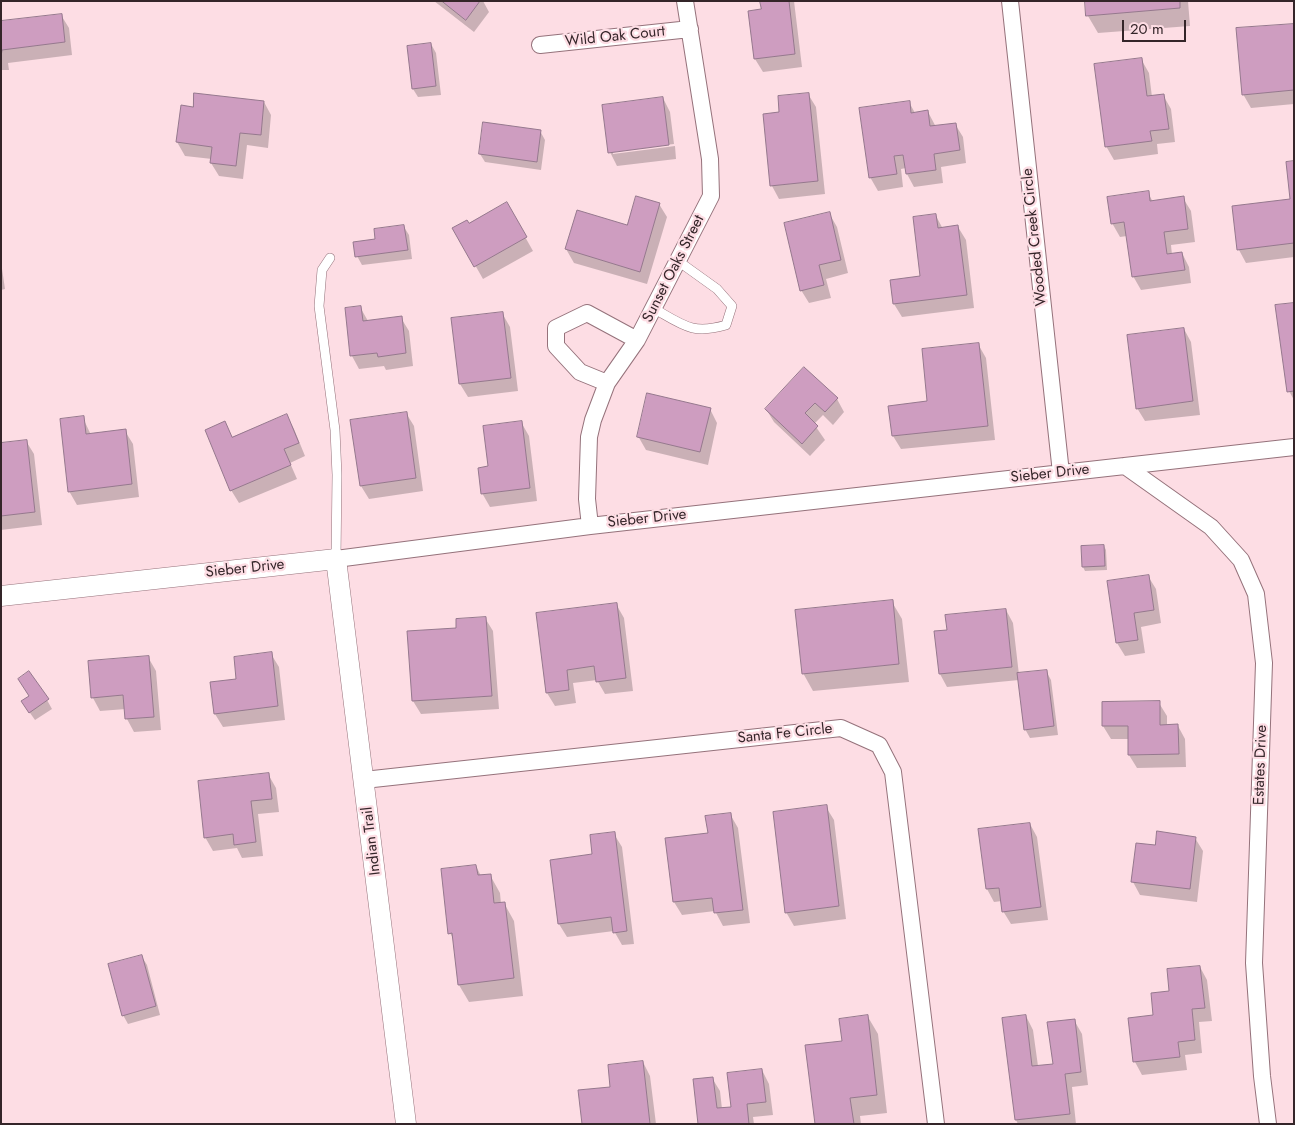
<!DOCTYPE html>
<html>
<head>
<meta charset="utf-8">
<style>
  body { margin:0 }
  #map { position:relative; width:1295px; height:1125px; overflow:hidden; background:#fddde4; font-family:Jost,sans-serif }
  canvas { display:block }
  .frame { position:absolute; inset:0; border:2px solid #342529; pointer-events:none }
  .scale { position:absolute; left:1122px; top:20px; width:64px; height:22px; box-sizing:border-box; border:2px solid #342529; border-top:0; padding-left:6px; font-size:15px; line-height:18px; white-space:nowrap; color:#342529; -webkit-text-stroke:4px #fddde4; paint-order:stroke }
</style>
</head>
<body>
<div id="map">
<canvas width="1295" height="1125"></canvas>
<div class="frame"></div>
<div class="scale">20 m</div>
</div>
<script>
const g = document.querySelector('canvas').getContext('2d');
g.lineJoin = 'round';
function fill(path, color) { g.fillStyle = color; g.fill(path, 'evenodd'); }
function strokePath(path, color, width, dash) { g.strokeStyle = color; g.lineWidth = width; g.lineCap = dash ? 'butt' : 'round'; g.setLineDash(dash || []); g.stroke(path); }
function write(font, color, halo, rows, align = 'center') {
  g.font = font + ' Jost,sans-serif'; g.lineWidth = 4.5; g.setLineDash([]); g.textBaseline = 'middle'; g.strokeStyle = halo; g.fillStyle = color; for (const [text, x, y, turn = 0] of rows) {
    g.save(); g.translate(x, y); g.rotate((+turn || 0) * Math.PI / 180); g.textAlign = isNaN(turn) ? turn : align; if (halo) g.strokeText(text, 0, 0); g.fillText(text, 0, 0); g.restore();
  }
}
fill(new Path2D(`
  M434,1H483L489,12L474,32Z
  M761,1H794L802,67L763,72L755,59L763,10Z
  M1087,1H1188L1190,26L1098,33L1088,16Z
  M61,15L69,28L72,55L8,63L9,70H1V22Z
  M1294,25V104L1251,108L1243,94Z
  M431,44L436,53L441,95L418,97L413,89Z
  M1141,59L1149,73L1152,97L1163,95L1171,109L1175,142L1157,144L1158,154L1114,160L1106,146Z
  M808,94L816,107L825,194L779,199L772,186L781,113Z
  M663,98L670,112L674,144L613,151V154L675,146L676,159L617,166L610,152Z
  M264,102L271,115L268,148L247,145L243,179L219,176L211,163L212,159L185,156L177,142L194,108Z
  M909,102L915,113L928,112L936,127L955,124L963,137L966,163L941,167L943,183L914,187L907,174L906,168L901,169L903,187L878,191L870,177Z
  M540,131L545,140L541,170L485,162L480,154Z
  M1294,162V257L1246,263L1239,250L1291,200Z
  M1148,193L1153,202L1183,198L1191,211L1195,242L1171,245L1172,255L1182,253L1189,267L1191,283L1141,290L1133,276L1127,236L1120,237L1112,223Z
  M506,203L533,251L483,279L454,228L469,225Z
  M659,204L667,217L647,284L574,263L566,249L628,226Z
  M829,213L837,227L848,273L826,279L831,298L809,303L801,290Z
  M936,216L943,229L958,227L966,240L974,308L902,317L894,304L891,281L921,277Z
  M404,227L409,235L412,259L362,265L357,256Z
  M1,262L5,289L1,290Z
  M1294,304V400L1289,391Z
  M360,307L368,321L401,318L409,331L413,366L386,370L384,366L359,369L352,356Z
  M502,313L510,327L518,391L468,397L460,384Z
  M1184,329L1191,342L1200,415L1145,421L1137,408Z
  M978,344L986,358L995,440L901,449L893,436L890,407L929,402Z
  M837,399L844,412L833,425L823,415L814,424L825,440L810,456L774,422L766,409Z
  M710,409L717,423L708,465L646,450L638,436Z
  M406,413L414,426L423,491L369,499L361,486Z
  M287,416L294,429L305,456L290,463L297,479L239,503L231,490L224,423L233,438Z
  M83,418L91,435L125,431L133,444L139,497L77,505L69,491Z
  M521,422L529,436L537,501L490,507L482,493L489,468Z
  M26,441L34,454L42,525L1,530V444Z
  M1104,546L1106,550L1107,570L1085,571L1083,567L1082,547Z
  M1148,576L1156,589L1161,623L1141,627L1145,653L1125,656L1117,643Z
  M892,602L902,619L909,682L813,691L803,673Z
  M616,604L624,618L633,691L605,694L597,680L573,683L576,703L555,706L547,693Z
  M1006,610L1013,623L1019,675L1046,671L1051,680L1058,735L1030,738L1025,729L1019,680L947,687L940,674L935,632L948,631Z
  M485,618L493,631L499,709L421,714L413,701Z
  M271,654L279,667L285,720L223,727L215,714Z
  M148,657L156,671L161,730L134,732L127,719L126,709L100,711L93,698Z
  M30,697L47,700L52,709L35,720L28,710Z
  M1159,703L1167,716V726H1178L1185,739L1186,767L1137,768L1129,755V739H1111L1103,726Z
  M268,774L276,788L279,812L258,814L263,856L242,858L237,848L213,851L205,837Z
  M826,807L834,820L846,919L794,926L786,912Z
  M730,814L738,828L750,923L723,926L715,911L682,915L674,902L709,834Z
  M1030,824L1037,837L1048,920L1011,924L1003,911L1002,901L994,902L987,889L980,830Z
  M614,834L622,847L634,944L622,945L614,931L567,937L559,924L594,855Z
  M1195,838L1203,851L1197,902L1140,895L1133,882Z
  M476,866L481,876L490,875L500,893L501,904L504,903L514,921L523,996L469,1002L459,985L454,940L450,933Z
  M142,957L147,965L160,1015L128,1024L123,1015Z
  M1200,967L1207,980L1212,1021L1199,1022L1202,1053L1185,1055L1187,1070L1142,1075L1135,1062L1130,1019L1154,1016L1170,992Z
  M1026,1016L1033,1030L1038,1066L1054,1065L1074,1020L1082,1034L1088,1085L1072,1087L1076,1124H1018L1016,1120Z
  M868,1017L878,1034L887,1113L860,1116L861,1124H816L843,1042Z
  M643,1062L650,1076L656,1124H583L611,1088Z
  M762,1070L769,1084L773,1115L753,1117L754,1124H699L712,1078L720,1091L722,1109L732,1108Z`), '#0003');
const building = new Path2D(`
  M442,1H480L466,20Z
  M760,1H789L795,54L754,59L748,11L761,9Z
  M1085,1H1180V8L1086,16Z
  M62,14L65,42L2,50L1,57V21Z
  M1294,24V90L1242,95L1236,28Z
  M431,43L436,86L412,89L407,46Z
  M1142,58L1147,96L1164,94L1169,129L1150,131L1152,141L1105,147L1094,64Z
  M194,93L264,101L261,135L240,133L236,166L210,163L212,147L176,142L181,105L193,107Z
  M809,93L818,181L770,186L763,114L779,112L778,96Z
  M663,97L669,145L608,153L602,105Z
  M910,101L911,113L928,110L930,126L956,123L960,150L934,154L936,170L906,174L903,155L894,156L897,174L869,178L859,108Z
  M483,122L541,130L537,162L479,154Z
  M1294,161V243L1237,250L1232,206L1290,199L1286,162Z
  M1149,191L1150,201L1184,196L1188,229L1164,232L1167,254L1182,252L1185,270L1132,277L1124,222L1111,224L1107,197Z
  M636,196L660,203L640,272L565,249L577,210L627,225Z
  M507,202L527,237L474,267L452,228L467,220L469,223Z
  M830,212L841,260L819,265L824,285L800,291L784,223Z
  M936,214L938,228L958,225L967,295L893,304L890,280L920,276L913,217Z
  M404,225L408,250L355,257L353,242L375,239L374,229Z
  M1294,303V391L1287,392L1275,305Z
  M361,306L363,321L402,316L406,353L378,357L377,353L350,356L345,308Z
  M503,312L511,378L459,384L451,318Z
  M1184,328L1193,401L1136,409L1127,335Z
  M979,343L988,426L892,436L888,406L927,401L922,349Z
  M804,367L838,398L825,412L815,403L805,413L818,426L802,444L765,409Z
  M647,393L711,408L700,452L637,437Z
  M407,412L416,478L360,486L350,420Z
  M287,414L299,443L284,449L291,465L230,491L205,430L225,421L232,437Z
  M84,416L86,434L126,429L132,484L68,492L60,419Z
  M522,421L530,488L481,494L478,468L488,466L483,426Z
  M27,440L35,512L1,516V443Z
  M1104,545L1105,566L1082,567L1081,546Z
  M1149,575L1154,610L1134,613L1138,640L1116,643L1107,581Z
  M893,600L899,664L802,674L795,610Z
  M617,603L626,678L596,682L594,666L567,670L569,690L546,693L536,613Z
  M1006,609L1012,667L939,674L934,631L947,630L945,615Z
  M486,617L492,696L412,701L407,631L456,628V619Z
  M272,652L278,706L214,714L210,682L236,679L234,657Z
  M149,656L154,717L125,719L123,695L91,698L88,661Z
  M1047,670L1054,726L1024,730L1017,673Z
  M29,671L49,699L29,713L21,701L29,696L18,679Z
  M1160,701V725L1178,724L1179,754L1128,755V726H1102V702Z
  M269,773L272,799L251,801L256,842L234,845L233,834L204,838L198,781Z
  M827,805L839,906L785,913L773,812Z
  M731,813L743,910L714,913L712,898L673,902L665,838L708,833L705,816Z
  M1030,823L1041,907L1002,912L999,888L986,889L978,829Z
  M1157,831L1196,837L1190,889L1131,882L1136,843L1155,845Z
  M615,832L627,931L613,933L611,917L558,924L550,860L592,854L590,835Z
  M476,865L478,875L491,874L494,903L505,902L514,978L458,985L452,933L448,934L441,869Z
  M142,955L156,1006L122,1016L108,964Z
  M1200,966L1205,1008L1192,1009L1195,1040L1178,1042L1180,1057L1133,1062L1128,1018L1153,1015L1151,993L1169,991L1167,969Z
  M868,1015L877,1095L850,1098L854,1124H815L805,1045L842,1041L839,1019Z
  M1026,1015L1032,1066L1053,1064L1047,1022L1075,1019L1081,1072L1065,1074L1070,1114L1015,1120L1002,1018Z
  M643,1061L650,1124H582L578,1090L610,1087L608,1065Z
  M762,1069L766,1102L747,1104L749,1124H698L693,1079L713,1077L717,1108L731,1107L727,1073Z`);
fill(building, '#ce9dc0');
strokePath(building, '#95788d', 1);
const service = new Path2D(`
  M330,258L322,270L319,306L335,430L337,475L336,559
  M653,308C683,325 692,335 726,325L732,306L717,289L678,261`);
const minor = new Path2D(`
  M1010,1L1061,473
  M540,45L690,29
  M607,383L580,372L556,346V328L587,313L637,340
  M1125,466L1211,527L1241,560L1256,594L1264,663L1254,963L1262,1076L1268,1124
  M590,526L587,499L589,437L593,420L607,383L637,340L711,196L710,159L685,1
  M336,559L590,526L1294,447
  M364,780L841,728L879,745L893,772L936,1124`);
const tertiary = new Path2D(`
  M1,596L336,559L406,1124`);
strokePath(service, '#95727b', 10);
strokePath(minor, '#95727b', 18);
strokePath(tertiary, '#95727b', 21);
strokePath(service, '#fff', 9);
strokePath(minor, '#fff', 16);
strokePath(tertiary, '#fff', 20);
write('15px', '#342529', '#fddde4', [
  ["Wild Oak Court",615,37,-6],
  ["Wooded Creek Circle",1035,237,-96],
  ["Sunset Oaks Street",674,269,-63],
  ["Sieber Drive",1050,474,-6],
  ["Sieber Drive",647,519,-6],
  ["Sieber Drive",245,569,-6],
  ["Santa Fe Circle",785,734,-6],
  ["Estates Drive",1261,765,-88],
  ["Indian Trail",372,841,-97]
]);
</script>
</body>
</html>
